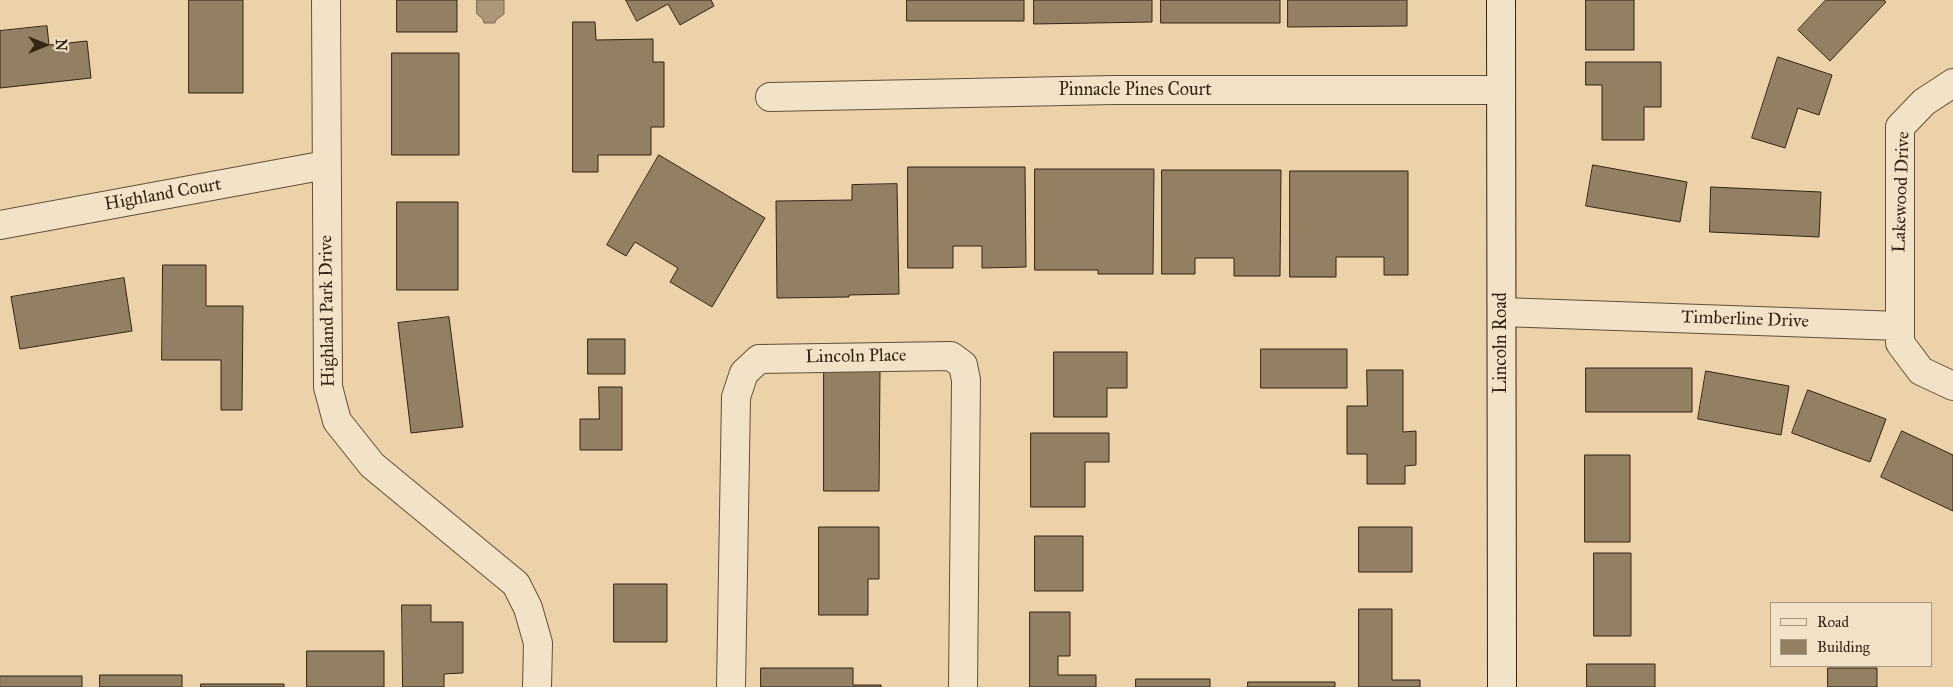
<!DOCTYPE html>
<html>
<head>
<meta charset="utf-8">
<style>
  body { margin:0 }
  #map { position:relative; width:1953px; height:687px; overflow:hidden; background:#ebd2a9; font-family:"IM FELL Great Primer",serif }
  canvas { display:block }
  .legend { position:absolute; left:1770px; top:602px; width:162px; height:65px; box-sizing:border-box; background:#f2e2c7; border:1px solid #a6967f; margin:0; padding:6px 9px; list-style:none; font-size:15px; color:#332514 }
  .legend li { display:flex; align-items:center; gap:10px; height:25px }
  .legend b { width:25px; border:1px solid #a6967f }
  .north { position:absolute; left:20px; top:20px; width:50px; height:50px; -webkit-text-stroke:4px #f2e2c7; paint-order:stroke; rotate:90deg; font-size:14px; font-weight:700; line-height:20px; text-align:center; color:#332514 }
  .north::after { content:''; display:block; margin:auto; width:18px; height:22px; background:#332514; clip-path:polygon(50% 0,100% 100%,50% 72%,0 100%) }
</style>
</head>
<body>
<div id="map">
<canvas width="1953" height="687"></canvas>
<ul class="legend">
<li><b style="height:6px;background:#f2e2c7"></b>Road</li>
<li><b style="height:14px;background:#937f61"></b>Building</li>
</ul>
<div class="north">N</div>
</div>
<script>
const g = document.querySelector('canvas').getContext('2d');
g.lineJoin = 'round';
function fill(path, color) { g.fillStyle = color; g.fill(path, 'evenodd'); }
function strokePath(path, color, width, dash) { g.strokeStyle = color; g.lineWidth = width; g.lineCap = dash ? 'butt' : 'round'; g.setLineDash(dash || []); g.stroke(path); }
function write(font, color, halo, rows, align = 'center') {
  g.font = font + ' "IM FELL Great Primer",serif'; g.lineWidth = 5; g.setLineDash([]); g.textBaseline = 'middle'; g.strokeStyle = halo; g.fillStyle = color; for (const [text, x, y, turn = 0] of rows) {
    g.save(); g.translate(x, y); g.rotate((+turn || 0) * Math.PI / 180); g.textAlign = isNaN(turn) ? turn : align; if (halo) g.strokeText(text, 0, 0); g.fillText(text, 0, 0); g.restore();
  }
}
const water = new Path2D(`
  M477,0H504V14L496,20L495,23H484L483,19L477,14Z`);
fill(water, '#ac9776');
strokePath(water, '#7c694f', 1);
const building = new Path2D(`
  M189,0H243V93H189Z
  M397,0H457V32H397Z
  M626,0H711L714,6L680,25L668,4L637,21Z
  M907,0H1024V21H907Z
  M1034,0H1152V22L1034,24Z
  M1161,0H1280V23H1161Z
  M1288,0H1407V26L1288,27Z
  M1586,0H1634V50H1586Z
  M1826,0H1884L1886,2L1830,61L1798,30Z
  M573,22H595L596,40L653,39V62H664V127H651V155H598V172H573Z
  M47,26L49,45L87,41L91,78L0,88V31Z
  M392,53H459V155H392Z
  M1778,57L1832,75L1819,115L1798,108L1785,148L1752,138Z
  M1586,62H1661V107H1644V140H1602V85H1586Z
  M659,155L765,218L712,307L670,282L678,268L635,242L626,256L607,245Z
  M1593,165L1687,182L1680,222L1586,206Z
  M908,167H1025L1026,267L982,268V246H953V268H908Z
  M1035,169H1154L1153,274H1098V270H1035Z
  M1162,170H1281L1280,276H1234V258H1195V274H1162Z
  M1290,171H1408V275H1384V257H1336V277H1290Z
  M897,184L899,294L849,295V297L777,298L776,201L852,200V185Z
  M1711,187L1821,192L1819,237L1710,232Z
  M397,202H458V290H397Z
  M163,265H206V306H243L242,410H221V360H162Z
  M124,278L132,331L20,349L11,297Z
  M449,317L463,427L411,433L398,323Z
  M588,339H625V374H588Z
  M1261,349H1347V388H1261Z
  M1054,352H1127V388H1107V417H1054Z
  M1586,368H1692V412H1586Z
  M824,370H880L879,491H824Z
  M1367,370H1403V432L1416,431V465L1405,466V484H1367V454H1347V406H1367Z
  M1706,371L1789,386L1781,435L1698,419Z
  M599,387H622V450H580V419H599Z
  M1808,390L1886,419L1870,462L1792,433Z
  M1902,431L1953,455V511L1881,477Z
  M1031,433H1109V462H1085V507H1031Z
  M1585,455H1630V542H1585Z
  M819,527H879V579H868V615H819Z
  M1359,527H1412V572H1359Z
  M1035,536H1083V591H1035Z
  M1594,553H1631V636H1594Z
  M614,584H667V642H614Z
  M402,605H431V622H463V673L444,674V687H403Z
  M1359,609H1392V680H1420V687H1359Z
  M1030,612H1070V656H1058V675H1096V687H1030Z
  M307,651H384V687H307Z
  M1587,664H1655V687H1587Z
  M761,668H853V685H881V687H761Z
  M1828,668H1877V687H1828Z
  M100,675H182V687H100Z
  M0,676H82V687H0Z
  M1136,679H1210V687H1136Z
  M1248,682H1335V687H1248Z
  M201,684H284V687H201Z`);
fill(building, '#937f61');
strokePath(building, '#332514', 1);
const street = new Path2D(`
  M326,0L328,387L337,421L372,465L516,584L528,608L538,643L537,687
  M1953,83L1924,102L1900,127V343L1921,371L1953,386
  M770,97L1114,90H1501
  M0,225L326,165
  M1502,312L1900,326
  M731,687L736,397L744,373L759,359L951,356L963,365L966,380L963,687`);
const secondary = new Path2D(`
  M1501,0L1502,687`);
strokePath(street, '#615039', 30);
strokePath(secondary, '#332514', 30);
strokePath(street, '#f2e2c7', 28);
strokePath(secondary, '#f2e2c7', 28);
write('18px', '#332514', '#f2e2c7', [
  ["Pinnacle Pines Court",1135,91],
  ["Lakewood Drive",1902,192,-88],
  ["Highland Court",163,195,-10],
  ["Highland Park Drive",328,311,-91],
  ["Timberline Drive",1745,320,2],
  ["Lincoln Road",1502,343,-90],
  ["Lincoln Place",856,357,-1]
]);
</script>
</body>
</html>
